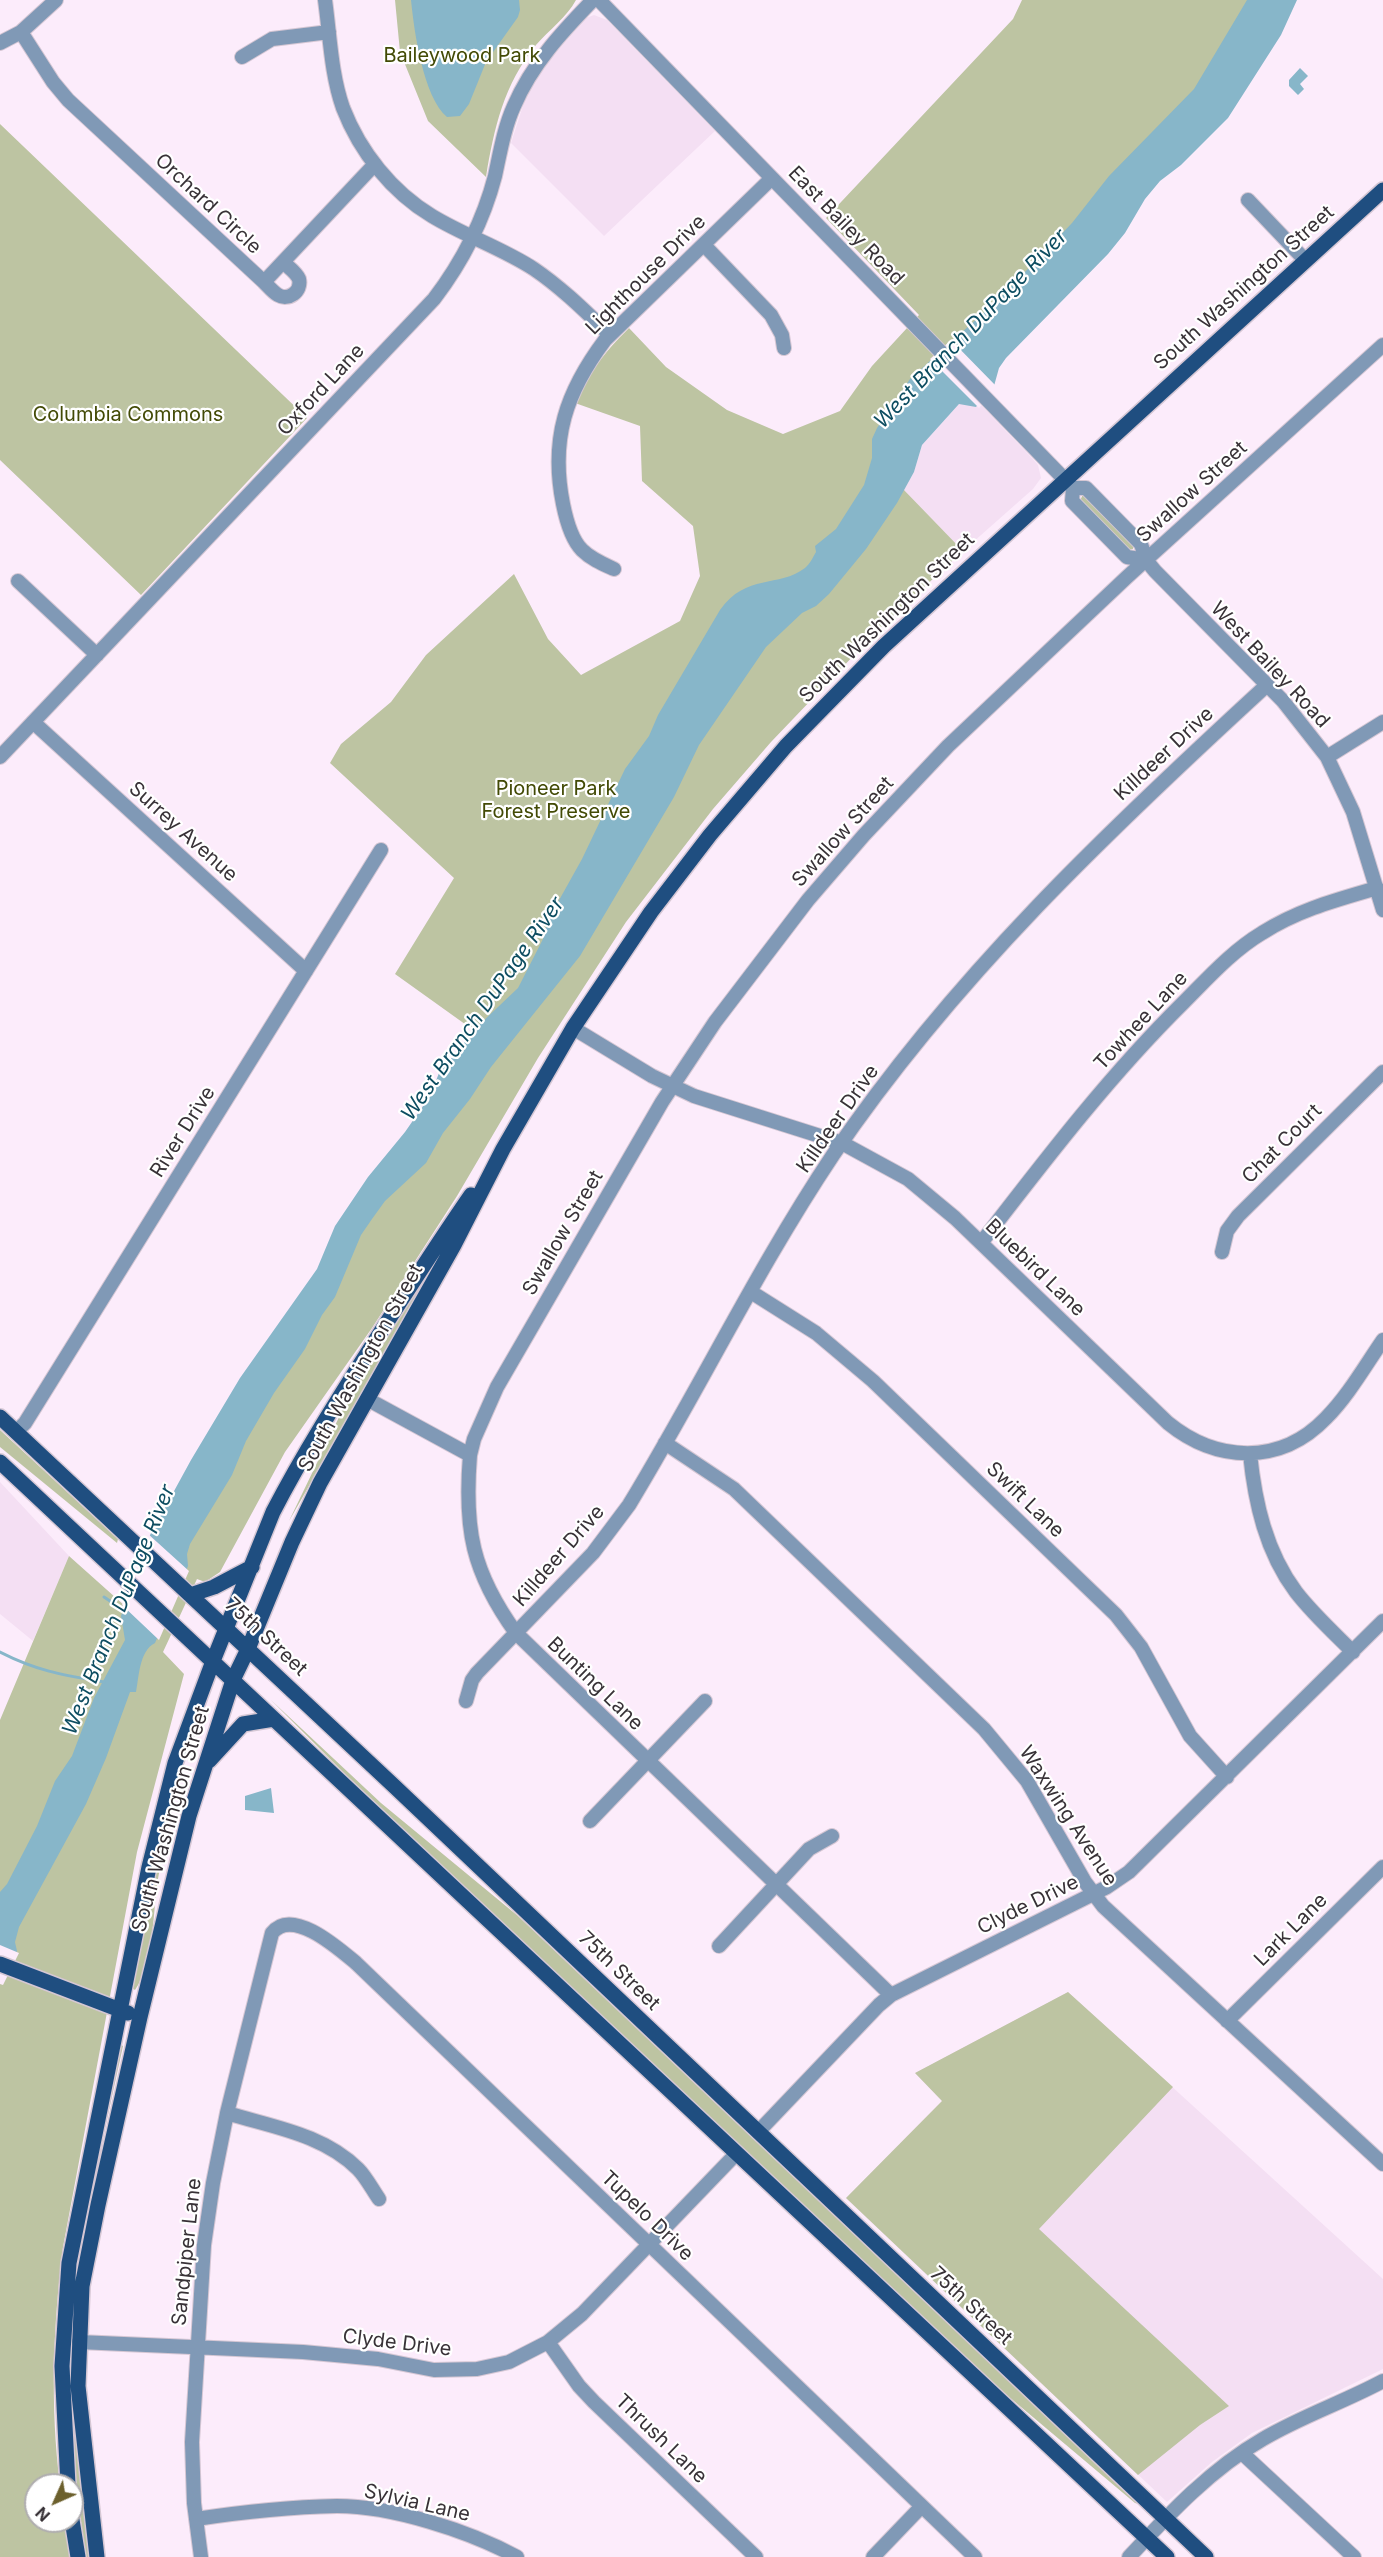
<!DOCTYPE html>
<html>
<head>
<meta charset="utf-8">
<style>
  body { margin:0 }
  #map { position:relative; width:1383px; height:2557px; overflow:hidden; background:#fcecfb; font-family:Inter,sans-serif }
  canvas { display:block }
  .north { position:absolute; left:24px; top:2473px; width:60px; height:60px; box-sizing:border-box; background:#fff; border:2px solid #afadaf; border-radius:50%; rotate:225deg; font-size:16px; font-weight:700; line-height:24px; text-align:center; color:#383237 }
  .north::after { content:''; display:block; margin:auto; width:21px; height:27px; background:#6c602d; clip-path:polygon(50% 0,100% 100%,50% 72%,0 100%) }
</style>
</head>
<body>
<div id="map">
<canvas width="1383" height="2557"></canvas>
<div class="north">N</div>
</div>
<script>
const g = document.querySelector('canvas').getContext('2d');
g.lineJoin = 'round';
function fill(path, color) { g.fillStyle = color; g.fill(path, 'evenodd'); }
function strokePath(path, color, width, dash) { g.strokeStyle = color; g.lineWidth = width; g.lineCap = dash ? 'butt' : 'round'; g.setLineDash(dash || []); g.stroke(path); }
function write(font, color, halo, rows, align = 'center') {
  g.font = font + ' Inter,sans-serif'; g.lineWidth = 4.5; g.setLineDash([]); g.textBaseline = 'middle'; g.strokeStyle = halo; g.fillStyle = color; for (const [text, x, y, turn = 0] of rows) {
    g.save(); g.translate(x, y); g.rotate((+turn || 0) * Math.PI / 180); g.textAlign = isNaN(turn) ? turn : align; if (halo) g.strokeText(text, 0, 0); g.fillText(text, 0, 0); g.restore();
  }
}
fill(new Path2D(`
  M594,15L607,20L715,131L604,236L511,143L526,96L545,65L586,18Z
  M964,403L976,407L979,403L1032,458L1038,465L1041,478L1033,489L963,551L904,490L914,472L922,445L959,404Z
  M0,1482L69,1556L33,1641L0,1614Z
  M1068,1992L1383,2279V2369L1252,2433L1212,2462L1167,2502L846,2198L942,2101L915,2073Z`), '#f4dff3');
fill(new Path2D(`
  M395,0H576C567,17 549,30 536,45C504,84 494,128 486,177L428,121L400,52Z
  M1022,0H1274L894,439L904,490L963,551L879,629L771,742L713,809L626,922L538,1058L457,1196L372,1328L285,1452L220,1572L205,1582L197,1579L163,1652L184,1674L137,1852L63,2247C53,2326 50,2406 60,2485H36V2521H65L70,2557H0V1720L69,1556L125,1606L347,1232L490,1042L395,974L454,878L330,763L341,744L391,702L426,655L514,574L548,639L581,675L680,621L700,576L693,526L642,481L640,426L575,403C592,369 602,355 629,328L666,367L727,410L783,434L840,411L872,366L919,315L826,218L1013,19Z
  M0,124L307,418L141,595L0,460Z
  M1083,494L1134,545L1133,549L1128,550L1080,501Z
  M422,1278L426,1281L289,1521L354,1386Z
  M0,1430L118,1539L117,1543L0,1447Z
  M271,1700L381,1803L518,1916L1139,2504L1135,2503L996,2386L942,2338L345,1774Z
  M161,1850C163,1859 158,1875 157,1886C153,1916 153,1964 135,1990L132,1988Z
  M1068,1992L1173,2087L1039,2229L1229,2406L1200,2425L1138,2475L846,2198L942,2101L915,2073Z
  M120,2044L123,2046L80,2242L75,2276L70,2364V2400L92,2557H86L72,2457L67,2386L73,2277Z`), '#bdc4a2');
fill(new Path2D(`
  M411,0H519L520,10L518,17L486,62L469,104L460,116L447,117C423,97 414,30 411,0Z
  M1247,0H1297L1281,35L1228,118L1181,165L1160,181L1145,199L1125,233L1108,254L1006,358L999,368L994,386L976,407L959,404L922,445L914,472L897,503L866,549L829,594L816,606L802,613L766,647L699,745L674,797L580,956L491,1067L470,1099L443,1133L426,1163L385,1201L372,1219L361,1235L335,1297L322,1315L305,1349L274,1393L246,1441L232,1475L190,1544L187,1554L188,1566L155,1643C139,1651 139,1678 136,1692H130L106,1758L86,1804L19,1927L15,1942L17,1951L0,1984V1892L7,1884L37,1826L55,1781L72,1756L94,1698L125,1640L121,1616L150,1535L191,1460L240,1378L317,1269L335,1226L368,1177L405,1132L430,1096L439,1073L479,1025L518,988L543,939L548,920L582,859L625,769L649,736L658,715L720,610C746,573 779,588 805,568C810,564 813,557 816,552L815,546L836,529L864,485L872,458V439L877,428L910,379L1001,297L1072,223L1109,176L1194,89Z
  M1300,68L1308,76L1300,84L1304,89L1298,95L1289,86V80Z
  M271,1788L274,1813L245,1810V1796Z`), '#87b6c9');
fill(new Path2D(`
  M951,340L997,387L979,408L930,359Z
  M147,1533L189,1571L159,1640L122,1605Z
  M0,1945L19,1953L3,1985L0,1984Z`), '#fcecfb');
strokePath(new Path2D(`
  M104,1597L125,1611
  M0,1652C37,1671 63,1675 104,1682`), '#87b6c9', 3);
const minor = new Path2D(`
  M325,0C330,36 331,74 343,108C360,152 392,192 432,216C465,236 502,248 534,269C562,288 586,312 610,335
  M599,0L1073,488H1086L1141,544L1146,560L1155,571L1283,701L1327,757L1353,812L1383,910
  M21,32L53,82L68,100L264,282L375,164
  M0,43L21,32L56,0
  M242,57L272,39L329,32
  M1248,200L1305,260
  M704,245L771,315L782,335L784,348
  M264,282C268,286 273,292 278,295C288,301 302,292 299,279C296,272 288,267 283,262
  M1073,488L1072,501L1127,557L1146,560
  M614,569C603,564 591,559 582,550C571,539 566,519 563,504C550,439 566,392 605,340L772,178
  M18,581L97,655
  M33,722L306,971
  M0,757L434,299C463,261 483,222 495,176C500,153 504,128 514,106C532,64 562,32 593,0
  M1327,757L1383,722
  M573,1028L652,1076L694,1096L842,1143L908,1179L955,1218L1168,1423C1216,1462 1280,1466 1326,1418C1348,1396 1365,1366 1383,1340
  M981,1243C1045,1160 1109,1076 1184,1002C1208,978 1232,951 1262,933C1298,910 1336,900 1377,888
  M1222,1252L1227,1231L1238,1216L1383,1072
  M751,1292L816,1333L873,1381L1116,1615L1141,1647L1190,1736L1227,1777
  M367,1399L470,1455C464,1529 472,1572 516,1633L891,1995
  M16,1432L25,1423L381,850
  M665,1443L734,1489L984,1729L1027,1781L1085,1882L1103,1906L1383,2164
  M1250,1454C1255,1503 1266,1552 1296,1592C1313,1614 1334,1633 1353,1652
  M470,1455L474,1439L497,1387L662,1102L715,1022L808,900L864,835L948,746L1127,577L1383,345
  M466,1701L472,1680L477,1673L593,1553L629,1505C699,1390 758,1267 833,1155C954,977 1109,830 1267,685
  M590,1821L705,1701
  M719,1946L809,1849L832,1836
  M1227,2021L1383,1867
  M227,2113C272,2127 323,2134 358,2169C366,2177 372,2189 379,2199
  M758,2132L879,2005L891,1995L1107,1887L1129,1872L1383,1621
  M79,2342L303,2352L378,2359L434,2370L477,2369L509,2362L548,2342L582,2314L735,2155
  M548,2342L579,2386L594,2402L756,2557
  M1242,2453L1354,2557
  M196,2519C242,2512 291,2507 337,2506C392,2506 469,2531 517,2557
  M201,2557L194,2503L192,2442L204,2245L213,2183L227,2113L272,1933C292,1907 338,1948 356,1963L975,2557
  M873,2557L921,2507
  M1129,2557C1170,2513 1211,2469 1263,2439C1302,2416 1344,2402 1383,2381`);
const major = new Path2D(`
  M0,1417L394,1786L1206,2557
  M0,1462L1167,2557
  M190,1595L214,1587L252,1567
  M209,1761L243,1724L274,1719
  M0,1964L128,2013
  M68,2485L62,2366L69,2263L149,1867L175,1763L213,1661L273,1512C303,1454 338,1399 373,1344C405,1294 437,1244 471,1195
  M72,2520L78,2557
  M97,2557L78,2386L82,2286L98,2205L140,2017L189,1816L233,1680L248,1649L292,1542L320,1483L454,1245L503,1149L573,1028L651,912L710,835L786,746L884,646L1383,190`);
strokePath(minor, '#d5c7d4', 16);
strokePath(major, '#d5c7d4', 18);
strokePath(minor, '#8099b6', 14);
strokePath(major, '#1f4e80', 15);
write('20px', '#424a05', '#fff', [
  ["Baileywood Park",462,56],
  ["Columbia Commons",128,415],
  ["Pioneer Park",556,789],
  ["Forest Preserve",556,812]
]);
write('20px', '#383237', '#fff', [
  ["Orchard Circle",208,204,43],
  ["East Bailey Road",846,226,46],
  ["Lighthouse Drive",646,275,-45],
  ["South Washington Street",1244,288,-42],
  ["Oxford Lane",321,390,-47],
  ["Swallow Street",1192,492,-42],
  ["South Washington Street",887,618,-44],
  ["West Bailey Road",1270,665,47],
  ["Killdeer Drive",1164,754,-43],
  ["Surrey Avenue",183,832,42],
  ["Swallow Street",843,832,-48],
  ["Towhee Lane",1141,1021,-47],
  ["Killdeer Drive",838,1119,-55],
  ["River Drive",183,1132,-58],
  ["Chat Court",1282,1144,-45],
  ["Swallow Street",563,1233,-60],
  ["Bluebird Lane",1035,1268,44],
  ["South Washington Street",361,1368,-61],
  ["Swift Lane",1025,1500,44],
  ["Killdeer Drive",559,1556,-49],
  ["75th Street",266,1637,43],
  ["Bunting Lane",595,1684,44],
  ["Waxwing Avenue",1068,1816,57],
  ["South Washington Street",171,1819,-74],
  ["Clyde Drive",1028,1905,-26],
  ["Lark Lane",1291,1930,-45],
  ["75th Street",619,1971,44],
  ["Tupelo Drive",647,2216,44],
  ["Sandpiper Lane",187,2252,-84],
  ["75th Street",971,2306,43],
  ["Clyde Drive",397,2343,7],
  ["Thrush Lane",661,2439,44],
  ["Sylvia Lane",417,2503,13]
]);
write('italic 21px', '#0d4d61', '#fff', [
  ["West Branch DuPage River",971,329,-46],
  ["West Branch DuPage River",483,1009,-55],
  ["West Branch DuPage River",119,1610,-68]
]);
</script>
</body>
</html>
